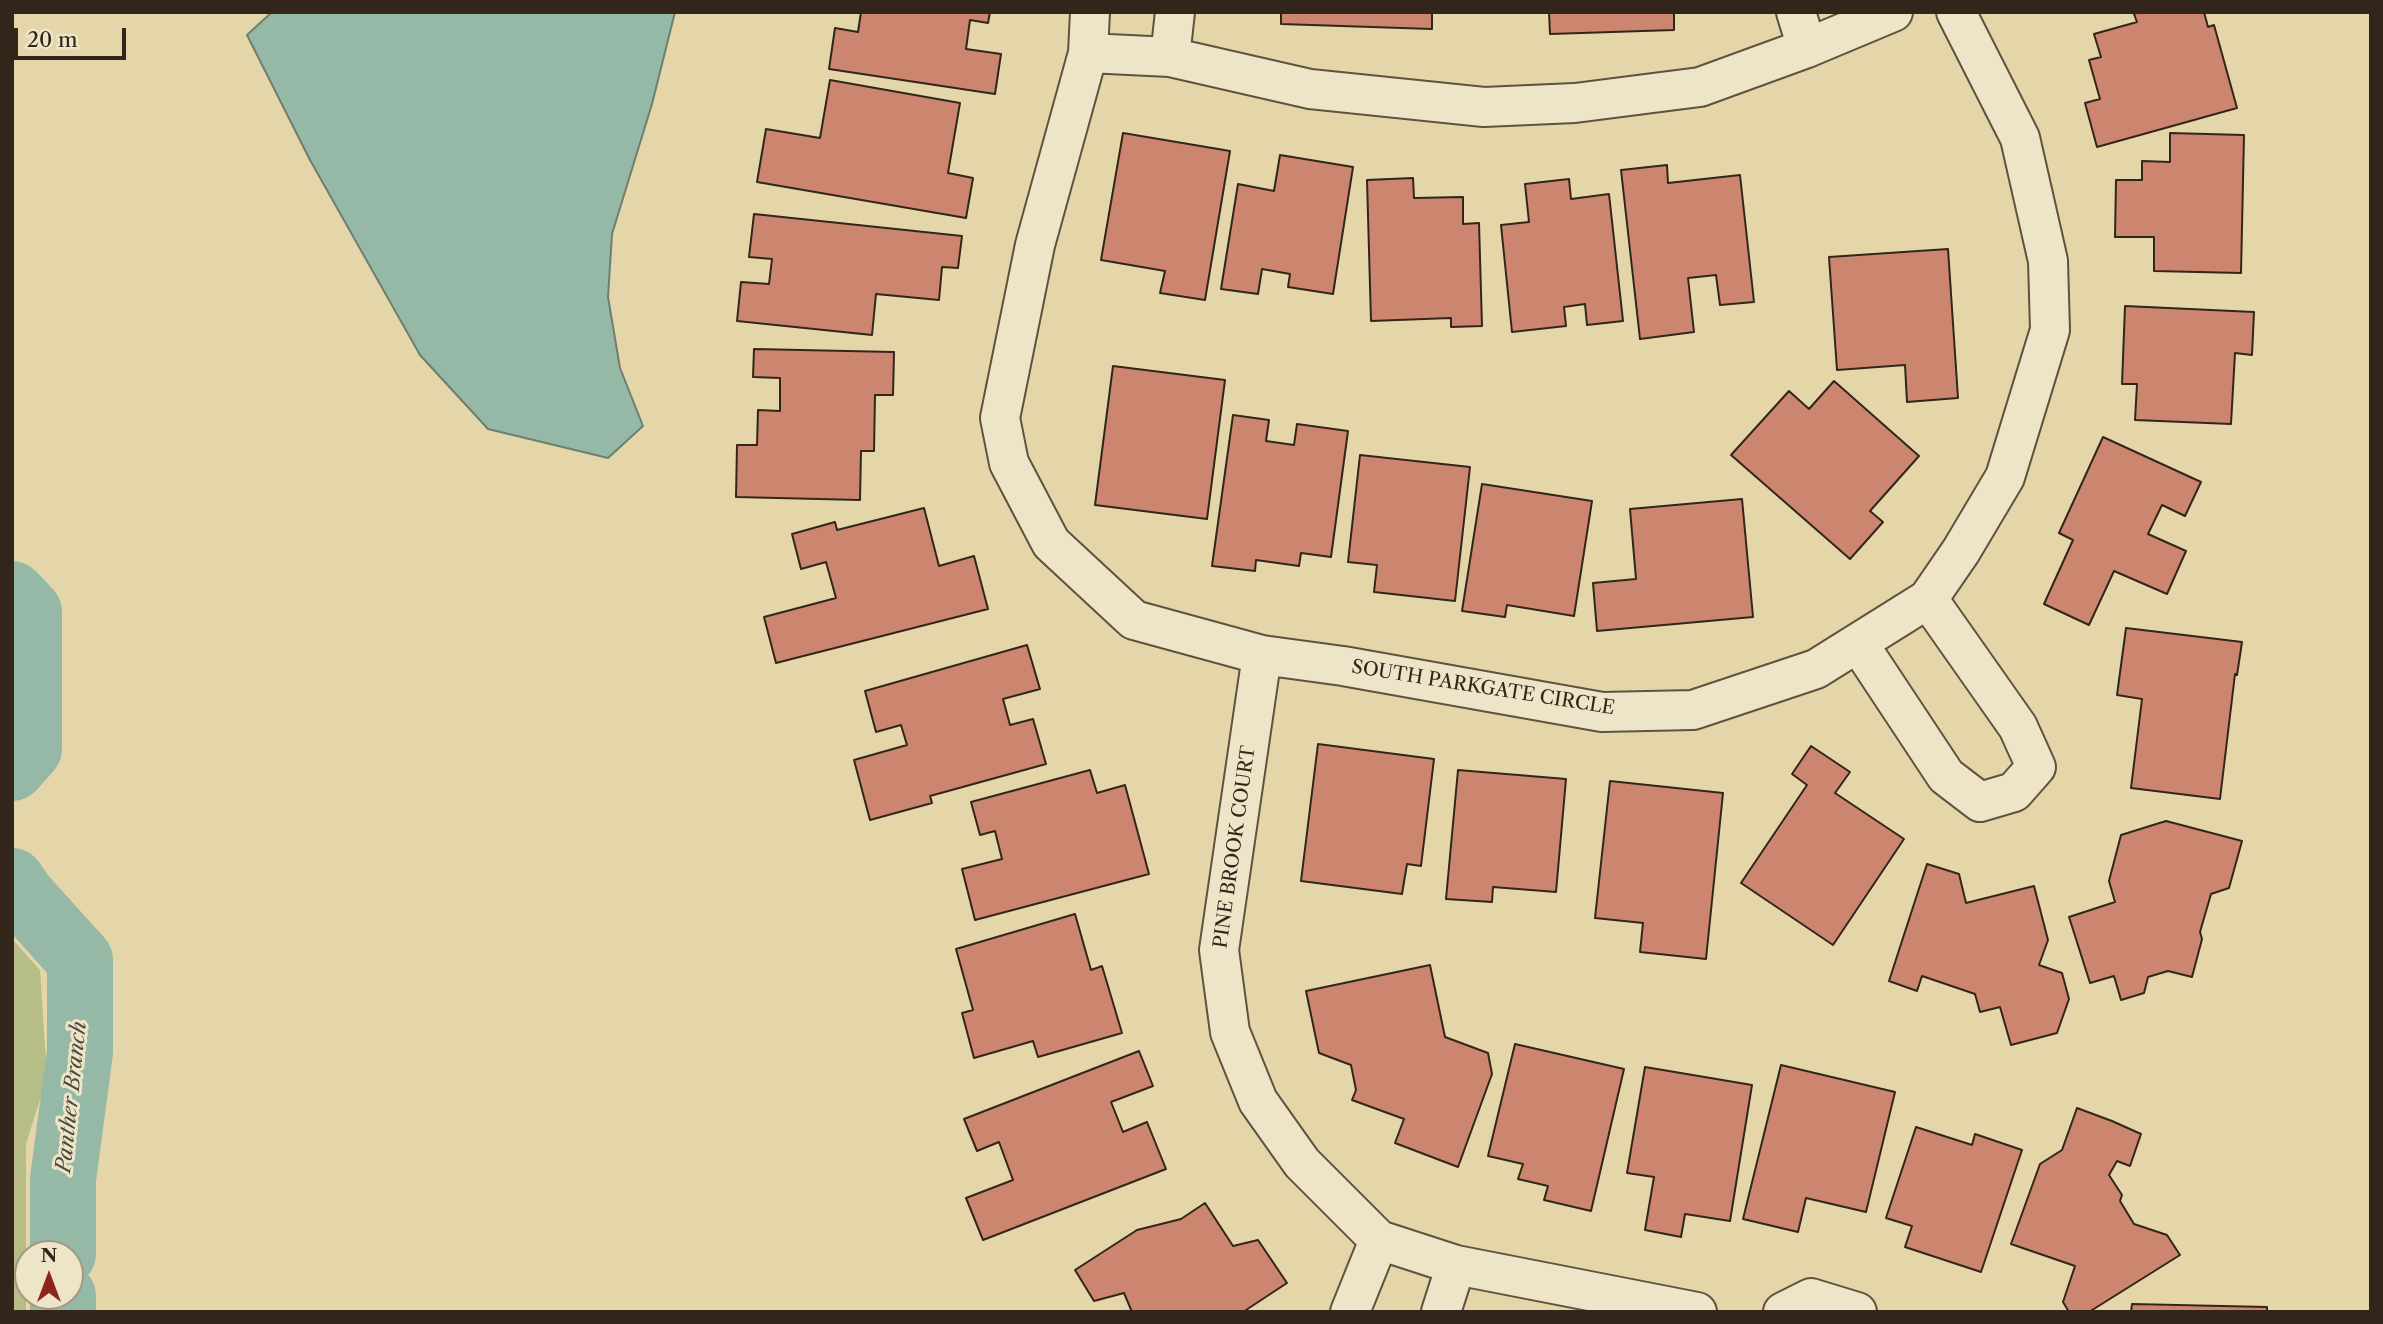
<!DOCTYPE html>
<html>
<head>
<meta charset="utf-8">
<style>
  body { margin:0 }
  #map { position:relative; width:2383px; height:1324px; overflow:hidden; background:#e5d6aa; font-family:"Libre Caslon Text",serif }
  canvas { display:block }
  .frame { position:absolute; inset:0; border:14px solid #32261a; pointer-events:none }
  .north { position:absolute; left:14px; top:1240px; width:70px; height:70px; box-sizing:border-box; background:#eee4c8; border:2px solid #a39882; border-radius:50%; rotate:0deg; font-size:19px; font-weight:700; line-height:28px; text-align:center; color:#32261a }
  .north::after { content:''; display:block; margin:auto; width:24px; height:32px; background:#8f2418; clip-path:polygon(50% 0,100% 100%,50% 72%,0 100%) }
  .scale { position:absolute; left:14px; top:28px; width:112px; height:32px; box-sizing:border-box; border:4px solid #32261a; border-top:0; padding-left:9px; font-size:21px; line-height:24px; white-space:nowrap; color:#32261a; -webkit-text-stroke:5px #eee4c8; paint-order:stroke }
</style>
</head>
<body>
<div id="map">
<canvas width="2383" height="1324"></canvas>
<div class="frame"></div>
<div class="north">N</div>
<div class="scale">20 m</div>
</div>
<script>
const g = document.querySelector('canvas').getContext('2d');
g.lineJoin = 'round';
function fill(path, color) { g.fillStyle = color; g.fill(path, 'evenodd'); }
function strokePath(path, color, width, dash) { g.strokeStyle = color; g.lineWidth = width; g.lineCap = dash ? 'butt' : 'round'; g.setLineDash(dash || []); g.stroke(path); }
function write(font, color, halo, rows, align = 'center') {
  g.font = font + ' "Libre Caslon Text",serif'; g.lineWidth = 6; g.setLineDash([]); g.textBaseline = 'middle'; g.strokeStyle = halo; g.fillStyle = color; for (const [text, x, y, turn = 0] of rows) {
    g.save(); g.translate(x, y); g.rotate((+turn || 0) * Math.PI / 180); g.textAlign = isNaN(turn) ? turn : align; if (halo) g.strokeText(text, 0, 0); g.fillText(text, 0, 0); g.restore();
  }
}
fill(new Path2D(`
  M12,939L40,970L47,1077L26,1144V1312H12Z`), '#b6bd87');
const water = new Path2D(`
  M272,12H675L652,104L612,234L608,297L620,368L643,426L608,458L488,429L420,355L310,160L247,35Z`);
fill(water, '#96b9a7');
strokePath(water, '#6e7e6f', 2);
strokePath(new Path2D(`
  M12,594L29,612V749L12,768
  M12,881L23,897L80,960V1052L63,1179V1254
  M63,1296V1312`), '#96b9a7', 66);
const building = new Path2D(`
  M861,12H990L988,23L970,20L966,49L1001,54L995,94L829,69L835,28L858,32Z
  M1281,12H1432V29L1281,24Z
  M1549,12H1674V30L1550,34Z
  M2139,12H2204L2208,27L2214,25L2237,108L2097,147L2085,103L2100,99L2089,60L2101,57L2094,34L2137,22L2134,14Z
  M830,80L960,103L948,173L973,178L966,218L757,182L766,129L820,138Z
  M1123,133L1230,151L1205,300L1160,293L1165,271L1101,260Z
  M2170,133L2244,135L2241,273L2154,271V237H2115L2116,180H2142V161L2170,162Z
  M1280,155L1353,167L1333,294L1288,287L1290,274L1262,269L1258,294L1221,289L1238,184L1274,191Z
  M1667,165L1668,183L1740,175L1754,302L1720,305L1716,275L1688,278L1694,332L1640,339L1621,170Z
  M1413,178L1414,198L1463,197V224L1479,223L1482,326L1451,327V318L1371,321L1367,180Z
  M1569,179L1571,199L1609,194L1623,321L1587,325L1585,304L1564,307L1566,326L1512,332L1501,225L1529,222L1525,184Z
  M754,214L962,236L958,268L942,267L939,300L876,294L872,335L737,321L741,282L769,284L772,259L749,257Z
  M1948,249L1958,398L1907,402L1905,365L1837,370L1829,257Z
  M2125,306L2254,312L2252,355L2235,353L2231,424L2135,420L2137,384H2122Z
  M754,349L894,352L893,395H875L874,451H861L860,500L736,497L737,445H757L758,410L780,411V378L753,377Z
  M1113,366L1225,380L1207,519L1095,505Z
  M1834,381L1919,456L1870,511L1883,522L1850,559L1731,455L1789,391L1809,409Z
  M1233,415L1269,420L1266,441L1294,445L1297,424L1348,431L1331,557L1301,553L1299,566L1256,560L1255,571L1212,566Z
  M2103,437L2201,482L2185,516L2162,505L2148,534L2186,551L2167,594L2114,571L2089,625L2044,604L2073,540L2059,533Z
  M1360,455L1470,467L1455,601L1374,592L1377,565L1348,562Z
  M1482,484L1592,501L1574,616L1507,605L1505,617L1462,611Z
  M1742,499L1753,617L1597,631L1593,583L1636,579L1630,509Z
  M924,508L939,566L974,556L988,609L776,663L764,617L836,598L826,562L801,569L792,534L835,522L837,530Z
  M2126,628L2242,642L2237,675L2235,674L2220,799L2131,788L2142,699L2117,695Z
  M1027,645L1040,689L1003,699L1010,725L1033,719L1046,764L930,796L932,803L870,820L854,760L907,745L901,725L876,732L865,691Z
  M1318,744L1434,759L1421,866L1407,864L1402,894L1301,881Z
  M1811,746L1850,772L1835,793L1904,839L1833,945L1741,883L1807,785L1792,774Z
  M1090,770L1097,793L1125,785L1149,874L975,920L962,869L1002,859L995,831L980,835L971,802Z
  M1458,770L1566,779L1556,892L1493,887L1492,902L1446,899Z
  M1610,781L1723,793L1706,959L1640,952L1643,923L1595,918Z
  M2166,821L2242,841L2229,888L2211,894L2200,932L2202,939L2192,977L2168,971L2148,977L2144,993L2121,1000L2114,976L2090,983L2069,917L2115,902L2109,881L2121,835Z
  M1927,864L1959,874L1966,903L2034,886L2048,940L2039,965L2062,973L2069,999L2057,1033L2011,1045L2000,1007L1980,1012L1975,994L1922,976L1917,991L1889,981Z
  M1075,914L1091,970L1102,966L1122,1033L1038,1057L1033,1041L974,1058L962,1013L973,1010L956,949Z
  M1430,965L1445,1037L1488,1053L1492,1074L1458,1167L1395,1143L1404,1119L1352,1100L1356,1090L1351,1065L1319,1053L1306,991Z
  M1515,1044L1624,1069L1591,1211L1544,1200L1548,1186L1518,1179L1523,1164L1488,1156Z
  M1139,1051L1153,1086L1111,1102L1123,1132L1147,1122L1166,1169L983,1240L966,1198L1013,1180L999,1142L977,1151L964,1119Z
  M1781,1065L1895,1092L1866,1212L1806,1198L1798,1232L1743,1219Z
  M1645,1067L1752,1085L1730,1221L1685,1214L1681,1237L1645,1230L1654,1177L1627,1173Z
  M2077,1108L2112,1121L2141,1134L2130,1166L2117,1161L2109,1175L2122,1195L2120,1201L2134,1224L2167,1235L2180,1255L2089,1312H2069L2063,1302L2075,1266L2011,1244L2040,1164L2062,1150Z
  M1916,1127L1972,1145L1975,1134L2022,1150L1981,1272L1905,1247L1912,1226L1886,1218Z
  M1205,1203L1233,1246L1258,1240L1287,1283L1243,1312H1132L1124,1293L1094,1301L1075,1270L1137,1230L1181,1219Z
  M2132,1304L2267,1307V1312H2131Z`);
fill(building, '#cc8670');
strokePath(building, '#32261a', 2);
const minor = new Path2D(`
  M1090,12L1088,53L1035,245L1000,418L1009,463L1051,543L1134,620L1262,655L1343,666L1602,712L1693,710L1816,669L1928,599L1961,551L2005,477L2050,330L2048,261L2020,138L1956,12
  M1796,12L1807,48
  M1088,53L1170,57L1310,89L1484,107L1575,103L1700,87L1807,48L1893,12
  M1170,57L1175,12
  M1858,643L1946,776L1980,802L2014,792L2036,767L2018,727L1928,599
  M1262,655L1219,950L1230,1032L1258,1101L1302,1163L1379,1240L1456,1265L1697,1312
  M1350,1312L1379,1240
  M1441,1312L1456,1265
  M1783,1312L1811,1298L1857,1312`);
strokePath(minor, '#5f523e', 42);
strokePath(minor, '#eee4c8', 38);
write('19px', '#32261a', '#eee4c8', [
  ["SOUTH PARKGATE CIRCLE",1483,688,9],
  ["PINE BROOK COURT",1235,847,-82]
]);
write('italic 21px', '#4b4b3d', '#eee4c8', [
  ["Panther Branch",72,1097,-84]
]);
</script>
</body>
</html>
